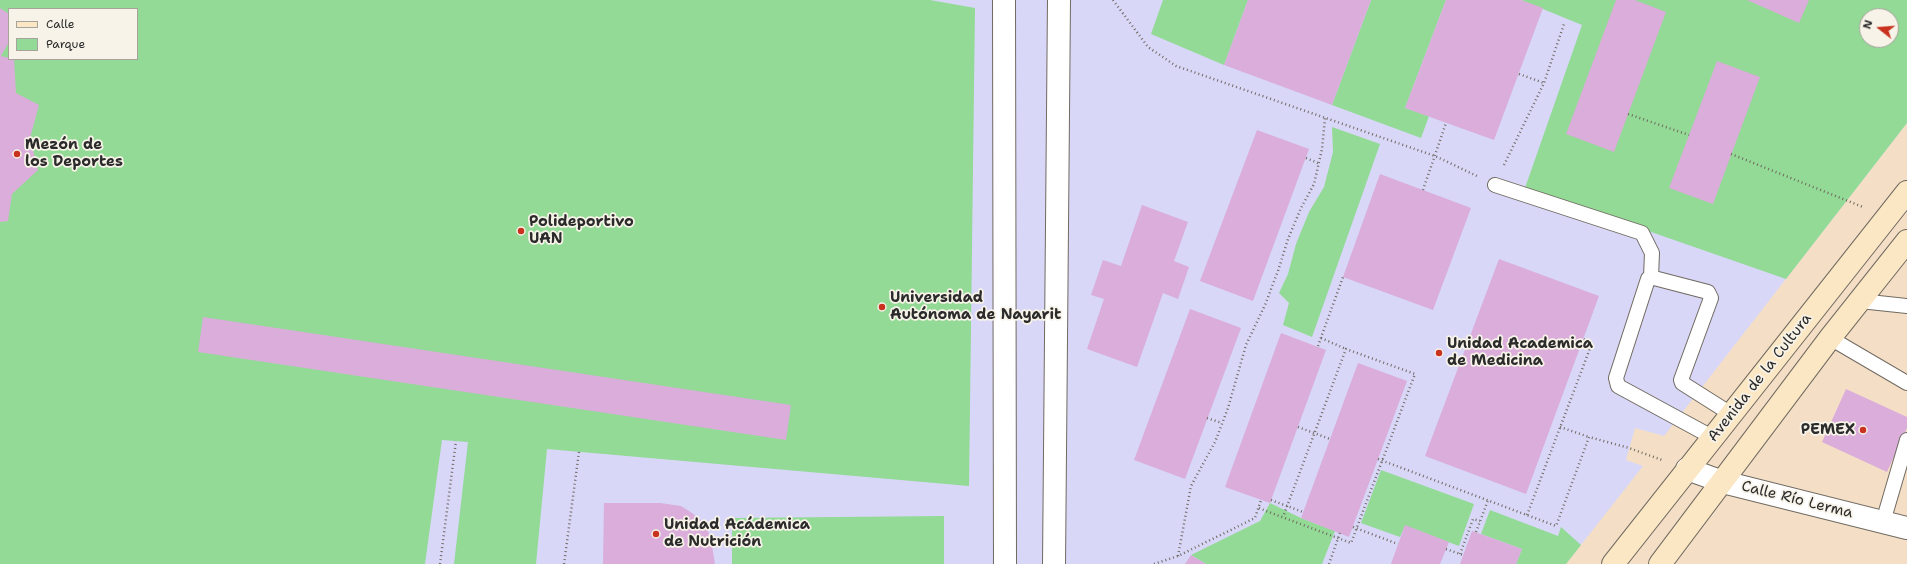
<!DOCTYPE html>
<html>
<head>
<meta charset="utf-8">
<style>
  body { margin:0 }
  #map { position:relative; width:1907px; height:564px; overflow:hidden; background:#f4dfc6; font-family:"Shantell Sans",sans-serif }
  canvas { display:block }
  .legend { position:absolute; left:8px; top:8px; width:130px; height:52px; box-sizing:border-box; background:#f7f3e8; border:1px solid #a5a39c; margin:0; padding:5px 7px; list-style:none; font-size:12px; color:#2b2b2b }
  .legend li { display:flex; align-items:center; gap:8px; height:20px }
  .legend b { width:20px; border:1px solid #a5a39c }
  .north { position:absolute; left:1859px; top:8px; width:40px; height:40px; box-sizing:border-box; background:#f7f3e8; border:1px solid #a5a39c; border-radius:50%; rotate:287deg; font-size:11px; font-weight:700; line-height:16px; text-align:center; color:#2b2b2b }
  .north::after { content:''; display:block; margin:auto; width:14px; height:18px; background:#c8321e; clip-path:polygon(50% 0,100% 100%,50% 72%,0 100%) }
</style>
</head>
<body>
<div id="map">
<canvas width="1907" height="564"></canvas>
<ul class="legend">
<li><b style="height:5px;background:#fbe7c3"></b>Calle</li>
<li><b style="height:11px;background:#92da95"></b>Parque</li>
</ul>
<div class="north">N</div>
</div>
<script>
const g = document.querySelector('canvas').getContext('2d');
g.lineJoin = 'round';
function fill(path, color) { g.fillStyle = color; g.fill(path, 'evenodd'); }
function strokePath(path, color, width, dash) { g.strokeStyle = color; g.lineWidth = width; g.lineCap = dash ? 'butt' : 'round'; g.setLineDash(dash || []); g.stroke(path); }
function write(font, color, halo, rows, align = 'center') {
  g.font = font + ' "Shantell Sans",sans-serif'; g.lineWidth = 3.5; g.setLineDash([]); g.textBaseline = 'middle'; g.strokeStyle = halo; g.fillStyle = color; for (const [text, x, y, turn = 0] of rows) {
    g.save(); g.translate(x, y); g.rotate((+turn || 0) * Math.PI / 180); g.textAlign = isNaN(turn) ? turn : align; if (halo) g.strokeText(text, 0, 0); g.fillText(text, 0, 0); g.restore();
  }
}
fill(new Path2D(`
  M0,0H1907V123L1664,436L1635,428L1626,460L1643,466L1566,564H0ZM9,9H137V59H9ZM1867,16H1891V40H1867Z`), '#d8d7f8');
fill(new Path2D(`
  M0,0H930L975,8L969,486L547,449L536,564H454L468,442L442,440L425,564H0ZM9,9H137V59H9Z
  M1163,0H1248L1224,65L1151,34Z
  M1371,0H1446L1405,108L1429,116L1421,138L1332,105Z
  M1521,0H1907V123L1786,279L1525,188L1582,25ZM1867,16H1891V40H1867Z
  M1332,127L1380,144L1312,337L1283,325L1289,303L1279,293L1288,274L1296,244L1309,212L1324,187L1333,152Z
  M1381,470L1474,504L1459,546L1405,526L1400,537L1361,523Z
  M1270,503L1301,518L1335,531L1322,564H1206L1191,555L1260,521Z
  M1490,510L1558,536L1561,527L1581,545L1566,564H1516L1522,549L1481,534Z
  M944,516V564H732V518Z`), '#92da95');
fill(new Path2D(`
  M1248,0H1371L1332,105L1224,65Z
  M1446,0H1521L1543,8L1494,140L1405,108Z
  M1616,0H1635L1666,12L1614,152L1566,134Z
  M1747,0H1809L1799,23Z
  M0,8L9,14V42L1,56L14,59L16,93L39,105L30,138L38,170L12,194L8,221L0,222Z
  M1717,61L1760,77L1713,204L1669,188Z
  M1257,130L1309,149L1253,301L1200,281Z
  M1380,174L1471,208L1433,310L1343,277Z
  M1142,205L1188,222L1174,261L1189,267L1178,299L1163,293L1137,367L1087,349L1104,299L1091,295L1103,260L1121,266Z
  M1499,259L1599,296L1526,494L1425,456Z
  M1190,309L1241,328L1185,479L1134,460Z
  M203,317L791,405L786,440L198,352Z
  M1281,333L1326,350L1270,503L1225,487Z
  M1358,363L1407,381L1349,537L1301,518Z
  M1846,389L1907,417V428L1887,472L1822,442Z
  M604,503H660L681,506L692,513L701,520L707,528L711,540L715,564H603Z
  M1405,525L1449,542L1440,564H1391Z
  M1472,531L1522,549L1516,564H1460Z
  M1191,555L1206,564H1185Z`), '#daaddb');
const service = new Path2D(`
  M1495,185L1642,233L1652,253L1651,277
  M1860,301L1907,306
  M1830,338L1907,383
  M1712,437L1618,386L1616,378L1648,279L1654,278L1708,292L1711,298L1681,380L1682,383L1731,414
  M1883,522L1907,440`);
const minor = new Path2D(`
  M1004,0L1005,564
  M1687,469L1723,482L1907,528
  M1054,564L1059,0`);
const secondary = new Path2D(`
  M1613,564L1907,192
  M1660,564L1830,338L1907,241`);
strokePath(service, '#716a61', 16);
strokePath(minor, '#716a61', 24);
strokePath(secondary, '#716a61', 24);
strokePath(new Path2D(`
  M1113,0L1148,47L1176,66L1435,156L1477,176
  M1519,74L1544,83
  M1628,114L1689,135
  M1731,154L1863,207
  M1306,158L1318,163
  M1504,165L1544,83L1564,24
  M1423,190L1446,123
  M1321,338L1346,349
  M1318,346L1343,277
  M1207,418L1222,423
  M1298,427L1330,439
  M1560,427L1589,437
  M1378,459L1556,526L1589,437L1629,448L1662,460
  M1271,500L1303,512
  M1259,508L1266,511L1351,543L1415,374L1346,349L1283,517
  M1527,515L1592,343L1583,339
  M1353,527L1398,544
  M1476,532L1488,500
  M1446,549L1463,555
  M1460,554L1473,519L1480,521
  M1178,556L1191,486L1215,442L1228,408L1246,345L1265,305L1278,271L1288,239L1301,208L1314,184L1322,149L1325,118
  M440,564L456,441
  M564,564L579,452
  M1154,564L1178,556L1255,518L1261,500
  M1329,564L1340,533`), '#716a61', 2.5, [1, 3]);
strokePath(service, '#fff', 14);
strokePath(minor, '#fff', 22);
strokePath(secondary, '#fbe7c3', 22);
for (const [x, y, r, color] of [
  [17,154,4,"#c8321e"],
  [521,231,4,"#c8321e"],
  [882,307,4,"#c8321e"],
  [1439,353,4,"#c8321e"],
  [1863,430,4,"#c8321e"],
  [656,534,4,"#c8321e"]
]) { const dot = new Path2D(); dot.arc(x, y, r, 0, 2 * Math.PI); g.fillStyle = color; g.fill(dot); strokePath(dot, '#f7f3e8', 1.5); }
write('bold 15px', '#2b2b2b', '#f7f3e8', [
  ["Mezón de",25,145],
  ["los Deportes",25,162],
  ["Polideportivo",529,222],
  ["UAN",529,239],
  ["Universidad",890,298],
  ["Autónoma de Nayarit",890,315],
  ["Unidad Academica",1447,344],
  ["de Medicina",1447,361],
  ["PEMEX",1855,430,"right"],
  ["Unidad Acádemica",664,525],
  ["de Nutrición",664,542]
], 'left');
write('15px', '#2b2b2b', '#f7f3e8', [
  ["Avenida de la Cultura",1760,378,-52],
  ["Calle Río Lerma",1797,500,14]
]);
</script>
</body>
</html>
